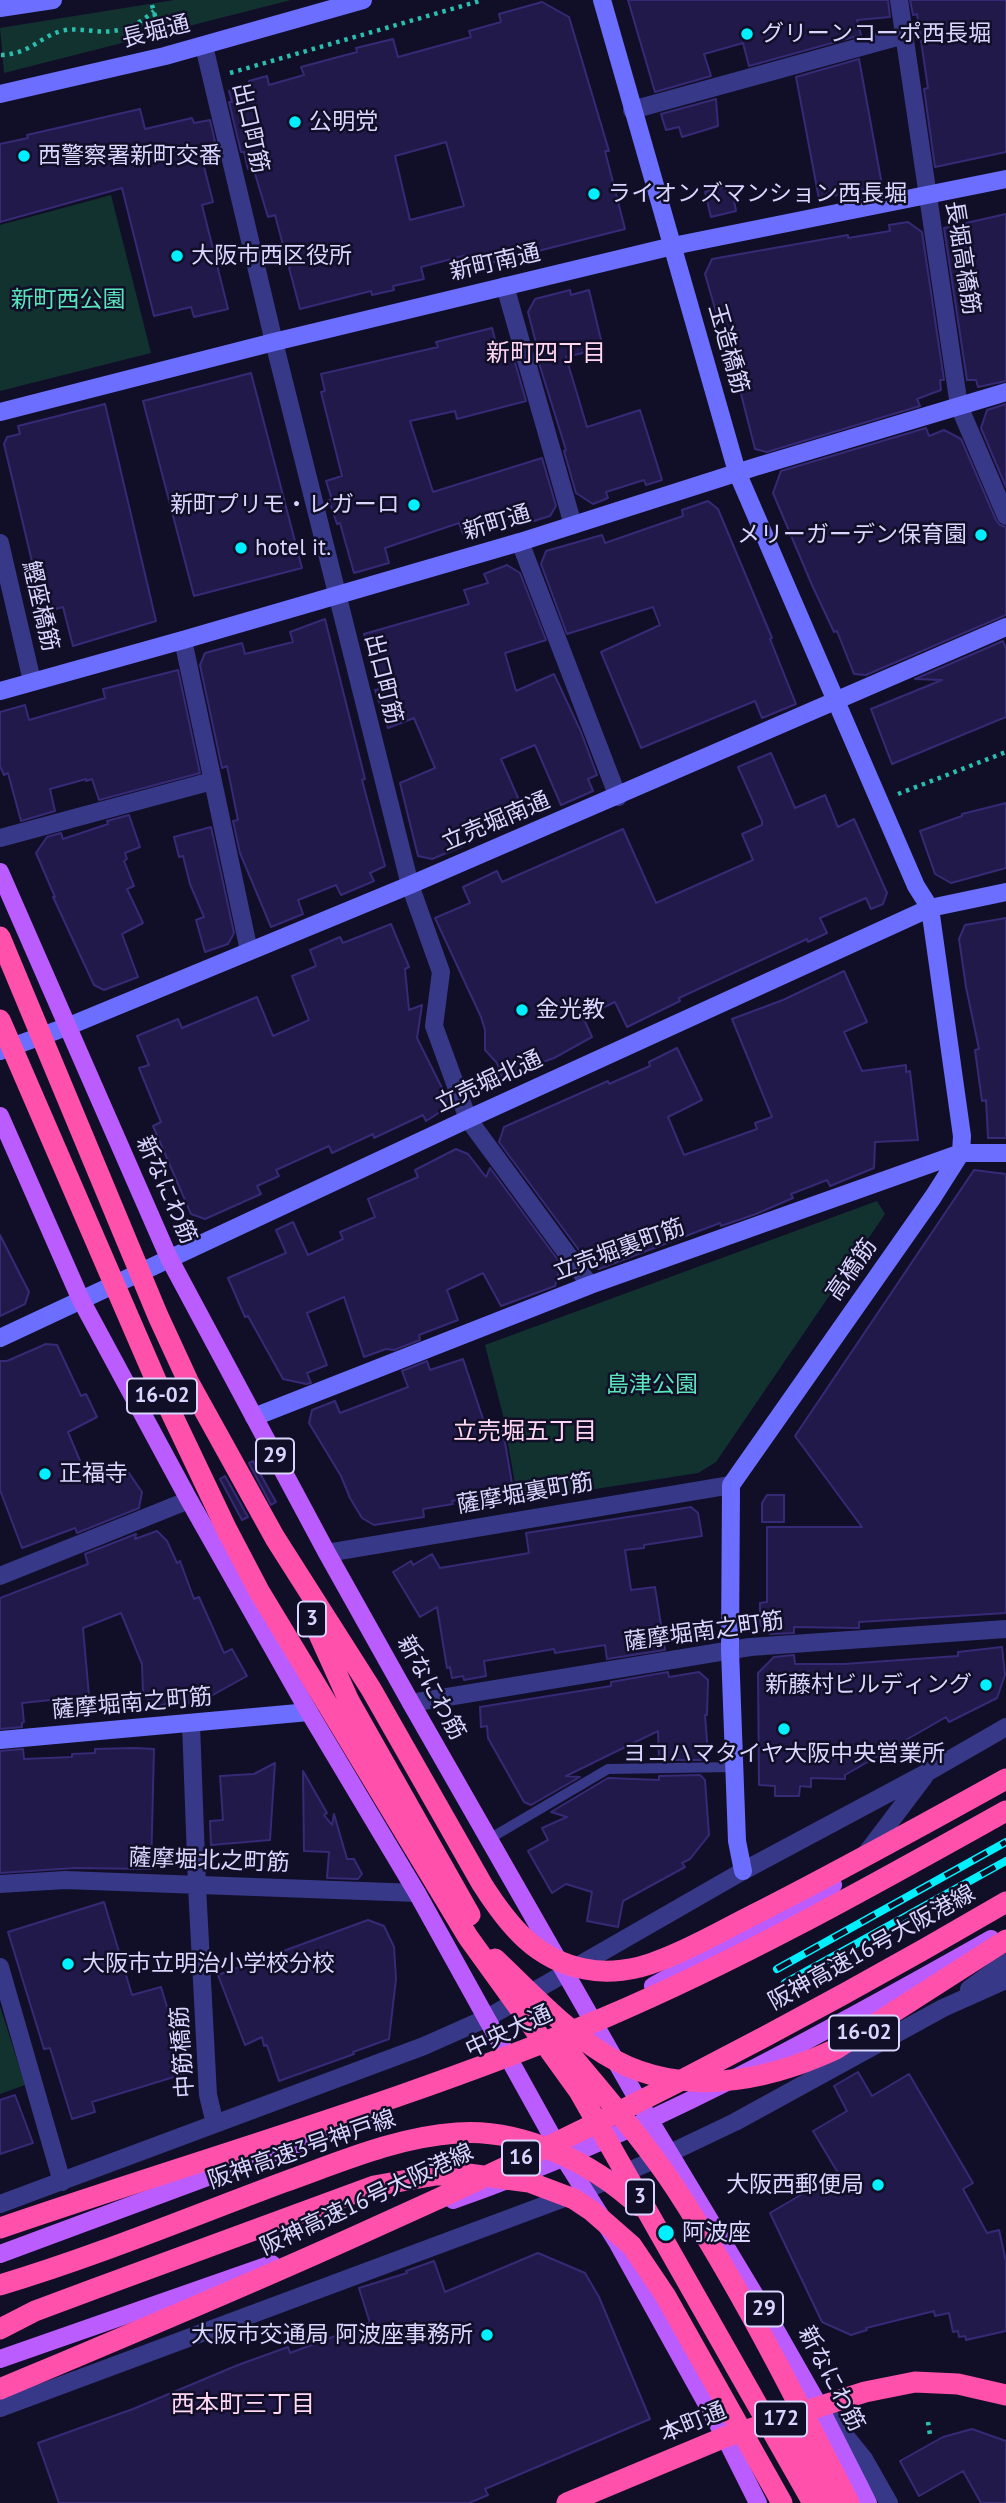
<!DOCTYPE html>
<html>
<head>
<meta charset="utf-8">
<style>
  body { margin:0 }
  canvas { display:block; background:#110e27 }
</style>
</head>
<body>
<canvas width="1006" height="2503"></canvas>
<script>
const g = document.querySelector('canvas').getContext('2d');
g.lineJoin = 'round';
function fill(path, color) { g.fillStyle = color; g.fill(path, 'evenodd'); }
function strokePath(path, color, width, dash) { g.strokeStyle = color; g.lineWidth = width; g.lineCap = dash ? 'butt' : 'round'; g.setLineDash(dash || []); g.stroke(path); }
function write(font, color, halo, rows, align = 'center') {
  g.font = font + ' "PT Sans","Noto Sans JP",sans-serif'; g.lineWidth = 5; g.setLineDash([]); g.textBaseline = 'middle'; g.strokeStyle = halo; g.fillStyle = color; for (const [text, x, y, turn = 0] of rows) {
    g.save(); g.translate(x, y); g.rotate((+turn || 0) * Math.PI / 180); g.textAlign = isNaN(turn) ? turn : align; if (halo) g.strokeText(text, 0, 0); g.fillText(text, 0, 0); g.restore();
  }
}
fill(new Path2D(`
  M174,0H291L4,73L0,28Z
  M111,195L151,353L0,391V225Z
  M877,1201L885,1214L716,1462L698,1473L518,1501L503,1415L485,1345Z
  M0,2006L25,2085L0,2094Z`), '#11322f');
const building = new Path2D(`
  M628,0H888L890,17L857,20L861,35L749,66L743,43L704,54L711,76L655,92Z
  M910,0H1006V152L935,167L924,89L928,88L917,14L913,15Z
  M542,2L569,17L609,151H605L625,229L471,268L467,255L421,267L424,279L393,286L394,290L372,295L371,291L300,309L275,215L268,217L253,167L248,169L244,152H241L229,102H232L229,91L251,85L249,81L267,76L269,85L304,75L301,67L357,52L356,48L393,39L398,57L471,37L469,31L501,22L499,14ZM446,142L464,206L410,220L395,156Z
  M859,59L882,185L819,199L796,77Z
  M716,99L718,126L682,137L679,127L666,130L661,114Z
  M140,109L145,129L192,118L194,123L210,120L219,159L203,163L213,202L202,205L228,309L194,317L191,307L154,316L122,188L0,222V144L28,138L27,135Z
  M731,184L736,211L711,217L705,192Z
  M1006,214V381L978,387L976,380H967L944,228Z
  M908,222L922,232L944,380H940L941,390L917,399L920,406L767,452L755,449L720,311L716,312L705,274L712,259L848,235V238L890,231L889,225Z
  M570,290L571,295L589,290L603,348L566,357L587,427L640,410L662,480L646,485L644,480L606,492L608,498L593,504L576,493L564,451L566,450L534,347H537L528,312L535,299Z
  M492,328L499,354L512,352L526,401L457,419L455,411L410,421L433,492L542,458L556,506L550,516L527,523L513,526L510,518L463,534L459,523L385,548L389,563L354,573L340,523L337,524L329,500H332L326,481L342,476L321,392L325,391L321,374L438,347L436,342Z
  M251,373L302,568L194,596L143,401Z
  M105,404L156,621L73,646L63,607L44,612L4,444L7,437L20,434L18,426Z
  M1006,404V487L981,428L987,410Z
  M926,428L929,436L944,430L961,439L996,520L1000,525L1006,527V615L866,675L854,674L837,631L834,632L812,585L773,493L781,471Z
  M708,501L718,509L772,638L770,639L796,704L762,718L755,701L641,748L601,652L660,625L653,607L567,634L541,564L546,551L602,535L605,543L683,516L682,510Z
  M507,565L520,573L546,640L505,653L516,691L554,674L581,732L597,775L588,779L593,791L561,805L535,745L501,759L519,800L475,819L457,831L463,846L432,859L418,856L400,783L435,768L414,718L388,728L375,690L380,689L364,634L469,604L464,590L488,583L484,574Z
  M325,619L365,779L362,780L385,866L370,873L374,881L341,895L336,885L298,900L303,914L271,927L240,853L233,821L238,820L227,766L222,768L200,665L205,653L242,643L245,654L293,642L290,632Z
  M1003,641L1006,649V717L892,764L871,709L942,680L915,679Z
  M178,670L200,773L99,800L92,779L86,781V779L50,789L55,811L21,821L8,773L4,775L0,766V712L25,705L29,720L105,698L103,689Z
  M771,753L795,808L825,795L838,827L854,819L887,893L883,904L871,909L866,898L820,918L827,933L808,942L807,939L707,985L679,998L680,1001L627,1027L615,1002L583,1017L592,1037L554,1058L502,1077L497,1063L485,1050V1030L481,1017L435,918L470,903L463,887L497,871L502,882L623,829L656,903L753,860L742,834L762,825V821L738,767Z
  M1006,803V868L951,883L935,874L920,831L962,816V814Z
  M129,815L140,847L125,853L127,859L124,861L134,886L127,889L143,923L122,934L138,977L104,990L94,985L53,897H55L36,853L47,837L61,833L63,839L108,824L107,821Z
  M211,827L234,933L228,944L205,952L196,920L204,917L190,884L183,856L179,857L174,837Z
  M1006,918V1138H988L986,1100L982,1101L975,1050L979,1049L966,987L959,939L965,925Z
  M391,924L409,967L405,969L409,1010L422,1005L417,1038L447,1098L445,1109L426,1121L423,1115L374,1138L373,1134L332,1153L329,1146L276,1170L279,1176L257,1186L261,1194L205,1219L191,1214L153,1126L161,1122L139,1068L149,1065L137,1036L178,1019L182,1028L257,997L273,1036L309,1020L292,976L316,966L310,950L340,937L343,943Z
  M844,971L867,1022L844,1032L862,1071L906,1065V1072L910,1071L918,1140L875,1142L874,1168L830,1186L827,1180L791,1194L793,1198L756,1214L721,1226L720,1223L599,1269L590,1265L499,1142L504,1127L608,1081L609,1084L650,1066L649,1062L677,1048L702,1100L668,1117L684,1155L757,1129L755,1123L772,1117L732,1019L783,1000Z
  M456,1149L468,1154L486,1177L490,1168L561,1264L555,1286L501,1306L483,1273L447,1290L458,1320L419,1335L420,1340L394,1350L386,1349L364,1357L344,1297L307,1313L327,1365L307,1373L311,1383L306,1384L283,1379L248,1316L245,1317L228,1278L286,1253L276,1230L293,1222L308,1255L343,1239L340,1232L375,1217L368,1199L418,1177L415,1170Z
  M974,1170L1006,1174V1613L859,1622V1628H856L794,1627V1633L770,1634L760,1625V1603L767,1602V1527H862L795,1436Z
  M0,1235L29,1292L25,1304L0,1316Z
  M46,1344L57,1345L81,1396L86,1394L97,1417L68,1432L88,1480L124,1466L142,1492L139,1508L77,1533L75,1528L22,1548L0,1490V1361H7Z
  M463,1359L488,1434L503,1431L513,1489L452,1501L453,1504L423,1509L424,1517L374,1525L362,1518L350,1498L341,1476L309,1423L312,1410L335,1401L340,1413L408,1387L402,1371L427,1361L430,1370Z
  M253,1461L276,1502L271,1505L249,1463Z
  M225,1476L248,1517L242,1520L220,1479Z
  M767,1495H784V1522H762V1503Z
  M691,1507L698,1513L702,1536L644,1545V1548L625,1550L631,1590L655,1587L665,1650L607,1659L605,1645L555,1653L554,1649L484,1661L486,1676L464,1680L463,1676L452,1678L450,1667L447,1668L437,1607L420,1617L393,1572L411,1561L413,1565L432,1554L440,1568L529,1553L526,1533Z
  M157,1531L167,1541L177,1563L180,1561L194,1599L199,1597L224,1653L232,1649L247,1676L191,1707L185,1697L154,1708L143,1693L142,1664L121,1613L83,1628L89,1696L22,1703L24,1722L22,1723V1727L0,1729V1598L88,1564L85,1554L136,1534L135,1539Z
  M1002,1647L1005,1675L997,1698L949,1722L946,1717L845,1775V1779L811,1778V1787L800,1786L799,1796H775V1786L759,1785L758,1673L774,1657L794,1655L795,1664H844L958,1656V1652Z
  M668,1672L669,1677L699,1672L708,1680L707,1715H705L708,1754L701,1760H659L658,1731L566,1776L580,1777L531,1805L524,1802L488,1738L487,1726L481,1727L480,1707L611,1686V1682Z
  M134,1748L154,1749L151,1869L75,1868L0,1873V1751L23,1749L24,1759L72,1757V1754L95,1753V1749Z
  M275,1763L270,1840L211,1845L210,1821L223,1820L220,1776L254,1774Z
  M303,1771L327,1813L324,1815L332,1825L334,1814L347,1859H354L362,1874L358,1879L327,1878L329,1852L304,1851Z
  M700,1775L705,1780L709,1835L690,1859L682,1863L685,1867L623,1901L618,1927L587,1921L592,1892L566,1884L552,1893L528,1851L548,1840L542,1828L567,1817L551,1812L608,1778L659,1780V1776Z
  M104,1902L132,1995L161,1987L187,2073L92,2102L95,2112L72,2119L50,2048L44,2049L8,1932Z
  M368,1920L384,1926L394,1947L396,1979L389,2039L353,2052L354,2054L279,2081L267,2045L264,2046L262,2037L245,2045L218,1975Z
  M858,2072L872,2096L909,2074L973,2183L963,2189L987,2233L999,2230L1006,2262V2331L966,2340L965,2336L959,2337L958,2331L953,2332L949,2313L935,2316L934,2311L866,2328L867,2330L851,2335L822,2322L770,2213L838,2173L813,2131L847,2111L834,2086Z
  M15,2095L33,2143L0,2154V2100Z
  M538,2253L585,2273L599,2297L650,2419L485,2489L488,2495L469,2503H59L38,2443L133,2409L238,2365L288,2347L290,2353L370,2323L359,2288L407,2273L406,2271L434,2261L445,2292Z
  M972,2429L1006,2441V2503H981L963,2471L919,2496L900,2461L943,2437Z`);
fill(building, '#211949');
strokePath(building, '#362a76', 2);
strokePath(new Path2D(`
  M152,5L160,34
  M1,55C30,54 38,38 61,31C72,28 83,30 94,31C118,34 137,26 154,11
  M230,73L483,0
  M898,794L1006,752
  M928,2422L930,2435`), '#2abeaf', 4.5, [3.5, 5]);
strokePath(new Path2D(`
  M489,1839L608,1769L734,1767`), '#373888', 10);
strokePath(new Path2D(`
  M899,0L959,406L1006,516
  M204,46L274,342L410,885L441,972L434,1026L468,1119L590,1285
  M632,110L904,35
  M505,286L573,525
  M520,542L618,797
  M0,543L32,681
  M183,640L249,951
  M0,838L212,781
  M327,1553L731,1485
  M0,1576L189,1500
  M411,1703L750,1647L1006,1629
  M191,1724L197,1886L208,2095L215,2124
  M865,1855L924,1777
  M0,1884L65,1880L417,1893
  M0,1967L62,2182
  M969,1989L1006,1962
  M0,2204L424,2046L487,2018L743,1871L928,1772L1006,1727
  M0,2408L583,2191L670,2153L735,2122L943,2008L1006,1980
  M829,2416L864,2459L889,2503`), '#373888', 18);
strokePath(new Path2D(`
  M602,0L737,472L916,886L930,908L962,1136L961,1153L933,1197L731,1485L730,1650L737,1841L743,1871
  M0,8L53,0
  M0,94L165,56L363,0
  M0,412L274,342L673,246L1006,179
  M0,691L183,640L520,542L755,467L1006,392
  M0,1051L69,1026L410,885L1006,627
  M0,1338L468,1119L930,908L1006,892
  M254,1417L590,1285L961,1153H1006
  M0,1740L309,1712`), '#6c6eff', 18);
strokePath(new Path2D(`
  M0,872L169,1258L327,1553L411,1703L650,2121L774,2327L819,2406L868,2503
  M0,1116L81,1300L189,1500L309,1712L417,1893L564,2158L617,2242L725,2437L758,2503
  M653,1986L833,1885
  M453,2200C643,2134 817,2037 991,1939
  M0,2254L377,2114
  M0,2359L272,2264`), '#bb5cff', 18);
strokePath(new Path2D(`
  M0,937L158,1316L188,1381L275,1538L371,1689L482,1884C508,1925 536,1960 585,1969C608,1974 636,1970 658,1961C694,1948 728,1927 763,1910C845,1868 925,1824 1006,1779
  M0,1020L158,1385L227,1530L259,1591L468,1937L579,2091L813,2503
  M308,1610L349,1701L470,1915
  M495,1959C530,1992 563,2028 604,2054C677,2099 763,2083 836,2049L1006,1940
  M564,2046C602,2093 643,2139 676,2189C741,2289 795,2397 849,2503
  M0,2228C201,2159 410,2100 606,2017C744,1958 875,1884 1006,1811
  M0,2285C97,2256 190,2217 284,2182C340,2162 397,2137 457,2133C522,2128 593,2163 639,2206
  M0,2329L35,2311L94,2289L374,2186L436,2175L468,2174L529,2182L574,2199L592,2211L632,2246L665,2295L782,2503
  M0,2389C119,2339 239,2289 356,2236C578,2137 796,2025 1006,1902
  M792,2437L831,2503
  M567,2503L725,2437L865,2392L915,2382L958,2384L1006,2395`), '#ff50ab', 21);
const rail = new Path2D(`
  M777,1969L1006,1842
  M785,1983L1006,1861`);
strokePath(rail, '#01f0ff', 8);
strokePath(rail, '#110e27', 5, [16]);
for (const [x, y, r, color] of [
  [747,34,7,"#01f0ff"],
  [295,122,7,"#01f0ff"],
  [24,156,7,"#01f0ff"],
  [594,194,7,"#01f0ff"],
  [177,256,7,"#01f0ff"],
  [414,505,7,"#01f0ff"],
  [981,535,7,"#01f0ff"],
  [241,548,7,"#01f0ff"],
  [522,1010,7,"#01f0ff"],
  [45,1474,7,"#01f0ff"],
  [986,1685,7,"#01f0ff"],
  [784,1729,7,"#01f0ff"],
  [68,1964,7,"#01f0ff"],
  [878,2185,7,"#01f0ff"],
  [666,2233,9,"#01f0ff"],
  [487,2335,7,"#01f0ff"]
]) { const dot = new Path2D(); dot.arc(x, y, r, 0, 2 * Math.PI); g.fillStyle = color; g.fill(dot); strokePath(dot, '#110e27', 2.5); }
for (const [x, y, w] of [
  [162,1396,70],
  [275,1456,38],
  [312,1619,28],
  [864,2033,70],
  [521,2158,38],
  [640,2197,28],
  [764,2309,38],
  [781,2419,52]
]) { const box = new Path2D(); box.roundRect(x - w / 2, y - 17.5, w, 35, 5); g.fillStyle = '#110e27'; g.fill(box); strokePath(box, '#d8d5ff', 2); }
write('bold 21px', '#d8d5ff', null, [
  ["16-02",162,1396],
  ["29",275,1456],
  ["3",312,1619],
  ["16-02",864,2033],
  ["16",521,2158],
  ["3",640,2197],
  ["29",764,2309],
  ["172",781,2419]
]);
write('23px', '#d8d5ff', '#110e27', [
  ["長堀通",156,32,-14],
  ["出口町筋",250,128,77],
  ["長堀高橋筋",962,258,81],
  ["新町南通",495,263,-13],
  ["玉造橋筋",728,349,74],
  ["新町通",497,523,-17],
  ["鰹座橋筋",40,606,77],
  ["出口町筋",383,679,76],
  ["立売堀南通",496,822,-23],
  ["立売堀北通",489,1082,-25],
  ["新なにわ筋",166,1190,66],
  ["立売堀裏町筋",619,1250,-20],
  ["高橋筋",852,1270,-55],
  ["薩摩堀裏町筋",525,1494,-10],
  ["薩摩堀南之町筋",704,1632,-8],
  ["新なにわ筋",431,1688,61],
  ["薩摩堀南之町筋",132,1704,-5],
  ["薩摩堀北之町筋",209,1861,2],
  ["阪神高速16号大阪港線",872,1948,-29],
  ["中央大通",509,2032,-25],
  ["中筋橋筋",183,2052,-94],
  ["阪神高速3号神戸線",302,2150,-19],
  ["阪神高速16号大阪港線",367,2200,-25],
  ["新なにわ筋",831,2379,62],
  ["本町通",693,2423,-22]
]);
write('23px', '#d8d5ff', '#110e27', [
  ["グリーンコーポ西長堀",761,34],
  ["公明党",309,122],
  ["西警察署新町交番",38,156],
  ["ライオンズマンション西長堀",608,194],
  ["大阪市西区役所",191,256],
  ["新町プリモ・レガーロ",400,505,"right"],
  ["メリーガーデン保育園",967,535,"right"],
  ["hotel it.",255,548],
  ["金光教",536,1010],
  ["正福寺",59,1474],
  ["新藤村ビルディング",972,1685,"right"],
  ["ヨコハマタイヤ大阪中央営業所",784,1754,"center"],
  ["大阪市立明治小学校分校",82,1964],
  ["大阪西郵便局",864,2185,"right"],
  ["阿波座",682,2233],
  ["大阪市交通局 阿波座事務所",473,2335,"right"]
], 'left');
write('23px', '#5ae5bd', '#110e27', [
  ["新町西公園",68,300],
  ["島津公園",652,1385]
]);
write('24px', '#ffd7f2', '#110e27', [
  ["新町四丁目",546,354],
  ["立売堀五丁目",525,1432],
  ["西本町三丁目",243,2405]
]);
</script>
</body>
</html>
